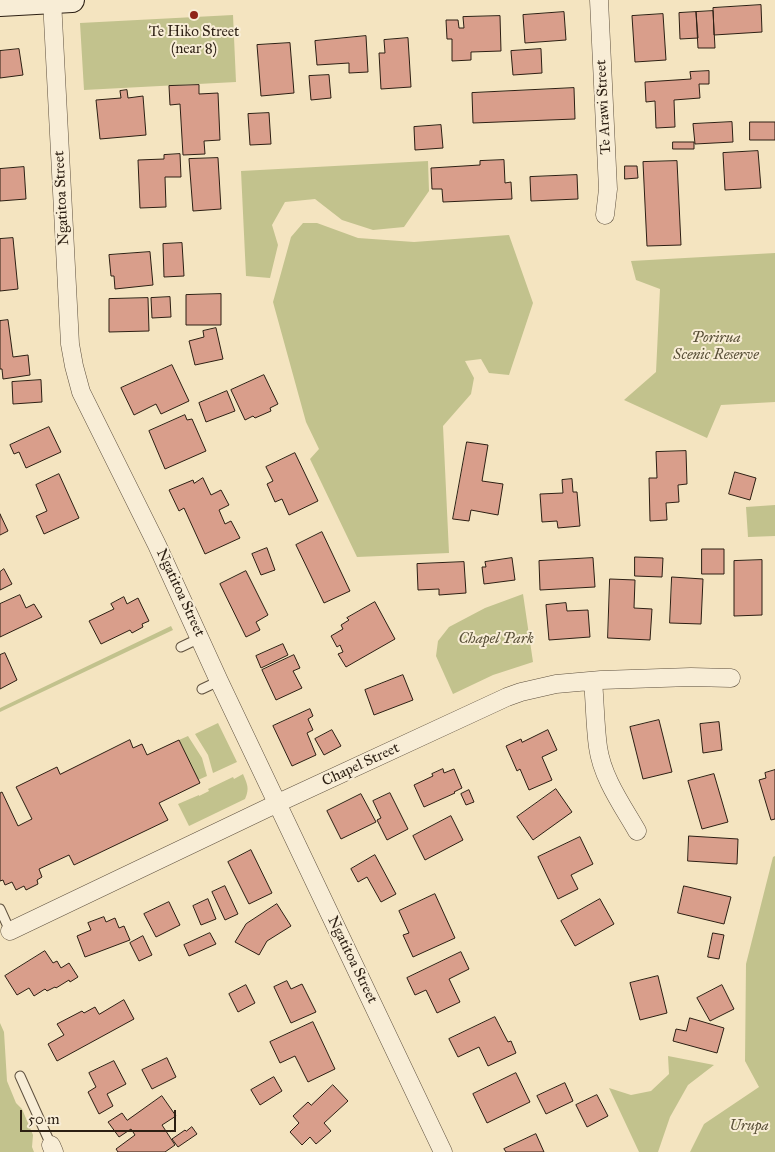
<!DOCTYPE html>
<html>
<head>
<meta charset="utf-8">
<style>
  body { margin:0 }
  #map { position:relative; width:775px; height:1152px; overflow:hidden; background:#f4e4c0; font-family:"IM FELL Great Primer",serif }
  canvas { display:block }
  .scale { position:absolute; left:20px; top:1110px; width:156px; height:22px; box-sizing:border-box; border:2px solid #2c1f13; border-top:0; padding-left:6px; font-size:15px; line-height:18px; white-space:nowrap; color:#2c1f13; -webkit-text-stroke:4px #f8edd6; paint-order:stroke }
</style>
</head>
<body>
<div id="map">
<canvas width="775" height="1152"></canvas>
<div class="scale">50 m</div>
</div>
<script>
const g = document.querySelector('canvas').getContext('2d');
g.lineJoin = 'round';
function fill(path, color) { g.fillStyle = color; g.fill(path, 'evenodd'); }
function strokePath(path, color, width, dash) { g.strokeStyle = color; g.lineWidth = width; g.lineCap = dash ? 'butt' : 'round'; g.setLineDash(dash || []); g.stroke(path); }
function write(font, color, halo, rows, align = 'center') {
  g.font = font + ' "IM FELL Great Primer",serif'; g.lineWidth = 4; g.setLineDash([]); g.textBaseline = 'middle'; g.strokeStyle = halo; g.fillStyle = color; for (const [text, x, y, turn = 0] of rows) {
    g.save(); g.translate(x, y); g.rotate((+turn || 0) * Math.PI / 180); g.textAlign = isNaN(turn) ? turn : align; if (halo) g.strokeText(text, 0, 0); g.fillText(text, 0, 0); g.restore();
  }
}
fill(new Path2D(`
  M233,15L236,82L84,90L80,23Z
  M428,161L429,191L404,227L373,230L342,220L315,199L285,202L272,225L278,245L270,278L246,276L241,171Z
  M303,223H317L358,238L414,242L509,235L533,303L509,375L489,373L481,359L465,361L474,378L471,394L443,426L449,553L357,557L310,459L319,449L306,422L273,302L291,237Z
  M775,253V402L721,405L707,438L624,400L656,372L660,289L636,280L631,261Z
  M775,505V536L748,537L746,507Z
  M523,594L533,662L493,675L453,694L436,656L438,641L449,627L485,608Z
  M171,626L173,630L0,712V708Z
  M218,723L237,762L213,773L208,755L195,734Z
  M188,736L202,758L207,776L198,780L179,740Z
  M243,774C247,784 250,788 245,799L189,826L178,804L199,795V796L209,791L208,789L233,777L234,779Z
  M775,856V1152H690L704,1124L759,1087L745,1061L746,964L773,857Z
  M0,1023L4,1032L7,1081L16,1103L22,1109L33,1135L32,1147L34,1152H0Z
  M668,1056L714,1065L688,1085L670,1117L658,1152H639L609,1088L631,1095L651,1091L669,1074Z`), '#c2c28d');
const building = new Path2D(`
  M761,5L762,32L714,35L713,8Z
  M713,11L715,48H698L696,12Z
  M564,12L566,40L525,43L523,15Z
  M696,12L698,38L680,39L679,13Z
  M663,14L666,60L635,62L632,16Z
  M500,16L501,51L471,52V60L452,61V39H447L446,20H458L459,28H464L463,17Z
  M366,36L368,72L349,73V63L317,65L315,41Z
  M408,38L411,87L381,89L379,53H385L384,40Z
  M290,43L294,93L261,96L257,45Z
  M19,49L23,75L0,78V51Z
  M541,49L542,73L513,75L511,51Z
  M709,71V84H699L700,98L674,100L675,127L656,128L655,101L646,102L645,82L691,79L690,72Z
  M329,75L331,98L311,100L309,76Z
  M199,85V94L218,93L220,140L204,141L205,154L183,155L180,104L170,105L169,86Z
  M574,88L575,119L473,123L472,93Z
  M127,90L128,98L143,96L146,135L100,139L96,100L121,98L120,91Z
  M269,113L271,144L250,145L248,114Z
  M732,122L733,142L695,144L693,124Z
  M750,122H775V140H750Z
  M441,125L443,148L415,150L414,127Z
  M673,142H694V149H673Z
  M758,151L761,188L725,190L723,153Z
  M180,154L181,177H165L166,207L140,208L138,160L164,159V155Z
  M218,158L221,209L193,211L189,159Z
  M504,160L505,183L511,182L512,199L443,202L442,189H432L431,168L480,165V161Z
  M677,161L681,245L647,246L643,162Z
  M625,166H637L638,178L625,179Z
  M24,167L26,199L0,201V169Z
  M577,175L578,199L531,201L530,177Z
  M13,238L18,289L0,291V239Z
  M182,243L184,276L164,277L163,244Z
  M150,252L153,285L115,289L114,276H111L109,255Z
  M221,294V325H186V295Z
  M170,297L171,317L152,318L151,298Z
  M148,298L149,331L109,332V299Z
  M8,320L13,357L28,355L30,375L3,379L2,369H0V321Z
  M216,328L223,359L195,365L189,341L204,337L203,331Z
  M172,365L189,401L161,414L156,404L134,415L121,388Z
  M264,375L278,404L270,408L271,411L255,418L253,416L245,420L231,390Z
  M41,380L42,402L13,404L12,382Z
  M227,391L235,411L206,422L199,403Z
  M185,415L187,420L192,419L206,451L165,469L149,431Z
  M49,427L61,452L26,468L19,452L14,454L10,445Z
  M467,442L488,445L482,481L503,484L498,515L471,510L469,521L453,519Z
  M686,451L687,484L678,485L679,502L666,503L667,520L650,521L649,478H657L656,452Z
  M295,453L318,501L289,515L282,499L275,502L267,484L273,481L266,467Z
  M735,472L756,478L750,500L729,494Z
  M59,474L79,518L44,534L36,516L47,511L36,485Z
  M203,478L211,495L221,490L229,505L219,510L225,524L231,521L240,538L205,554L184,508L179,511L169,490L193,480L194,483Z
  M572,479L573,492H577L580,526L558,528L557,521L542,522L540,494L563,493L562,480Z
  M0,514L8,531L0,535Z
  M322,532L350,591L324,603L296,545Z
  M267,548L275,570L261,575L252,554Z
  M702,549H724V574H702Z
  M635,557L663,558L662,577L635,576Z
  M512,558L515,580L484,584L482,567H486L485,562Z
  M593,558L595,587L540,590L539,561Z
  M762,560V615L734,616V561Z
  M464,562L466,593L439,595V589L418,590L417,564Z
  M4,569L12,584L0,590V572Z
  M246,571L268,615L256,622L260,630L246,637L220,584Z
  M672,577L703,579L701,624L670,623Z
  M610,579L635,580L634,608L652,609L650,640L608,638Z
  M20,595L26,608L34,604L42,617L0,637V604Z
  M124,597L127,604L138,598L149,621L142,624L143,627L132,633L130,630L101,644L89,621L114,609L111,604Z
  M375,602L395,639L346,667L338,654L343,652L340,645L337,647L331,636L343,629L341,625L349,620L347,618Z
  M566,603L567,611L588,610L590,637L549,640L546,605Z
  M283,644L288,655L261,668L256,656Z
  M5,653L17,680L0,689V655Z
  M294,655L300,668L293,671L302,688L276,700L262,670Z
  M403,675L413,700L374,715L365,690Z
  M310,709L313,716L308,719L313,730L307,733L316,755L292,766L273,726Z
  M659,720L672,772L643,779L630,727Z
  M719,722L722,750L703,753L700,724Z
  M332,730L341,746L324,755L315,739Z
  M548,730L557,750L542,757L552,780L529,790L520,769L517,771L506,746L521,739L522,742Z
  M130,740L133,748L142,744L147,755L179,740L200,783L159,803L168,820L74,865L69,855L39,869L42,877L37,880L38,884L26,890L24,886L16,890L12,882L5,885L3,880L0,881V793L2,792L18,826L32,819L16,787L57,767L60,774Z
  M443,769L444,773L454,769L462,788L454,792L455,793L424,807L414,785L433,776L432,774Z
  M775,770V819L771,820L759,780L766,778L765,773Z
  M714,774L728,822L702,829L688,781Z
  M556,789L572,812L533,840L517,817Z
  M469,790L474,802L466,805L461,794Z
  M390,793L408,829L387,840L377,820L381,818L373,801Z
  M361,794L376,822L341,839L327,811Z
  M451,816L463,840L425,860L413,836Z
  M689,836L738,839L737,864L688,861Z
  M580,837L593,864L571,875L578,889L558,899L538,857Z
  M251,850L272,893L249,904L228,862Z
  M375,855L396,894L381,902L367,877L358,882L351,869Z
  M225,886L238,914L225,920L212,892Z
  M684,886L731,897L724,924L678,913Z
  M435,894L455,938L413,957L403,935L409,933L399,911Z
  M208,899L216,919L201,925L193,906Z
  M600,899L614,924L575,946L561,921Z
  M169,902L180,925L156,937L144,914Z
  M277,904L291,926L267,941L259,955L235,942L246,924Z
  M104,917L106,922L115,918L119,928L124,926L130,940L85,957L77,936L91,930L88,923Z
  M210,933L216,944L189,956L184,945Z
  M713,933L724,935L719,959L708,957Z
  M143,936L152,955L139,961L130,943Z
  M45,951L53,963L57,961L61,968L69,963L78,977L70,982L69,980L56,988L55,987L47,991L45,989L34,996L29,988L17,995L5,976Z
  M461,952L469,969L449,979L460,1002L437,1013L426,990L415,995L407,978Z
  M658,976L667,1013L640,1020L630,983Z
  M287,981L291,989L302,984L316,1012L291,1023L274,987Z
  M246,985L255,1003L238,1012L229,994Z
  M722,985L734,1009L710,1021L697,998Z
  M124,1000L134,1019L57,1061L48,1044L64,1035L57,1024L82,1011L84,1013L95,1007L99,1014Z
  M495,1017L508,1042L511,1041L516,1053L488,1066L479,1047L458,1057L449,1039Z
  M690,1018L724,1028L717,1053L673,1041L676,1029L686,1031Z
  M313,1022L335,1069L308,1082L295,1056L280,1063L270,1042Z
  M167,1058L176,1077L152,1089L142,1070Z
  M114,1061L126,1084L107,1094L113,1106L99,1114L88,1092L96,1087L89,1073Z
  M516,1073L530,1102L487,1123L473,1094Z
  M274,1077L282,1091L260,1105L251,1090Z
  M565,1083L573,1101L546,1114L537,1096Z
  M333,1085L348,1101L324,1123L331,1131L316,1144L310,1137L302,1145L290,1132L299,1123L293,1116L308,1102L311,1105Z
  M597,1095L608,1116L587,1127L576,1105Z
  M162,1096L176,1116L162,1125L175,1145L165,1152H118L116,1149L135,1135L131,1129L119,1137L108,1122L122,1113L127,1120Z
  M192,1127L197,1134L178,1147L172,1139L185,1130L186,1131Z
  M536,1134L544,1152H506L504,1149Z`);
fill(building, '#d99e8b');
strokePath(building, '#2c1f13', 1);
const lane = new Path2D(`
  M181,647L200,638
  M202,689L219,681
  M0,909L10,931
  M20,1076L51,1145`);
const street = new Path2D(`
  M52,0L70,344L74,366L81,392L157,545L219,681L443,1152
  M599,0L608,189L605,215
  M593,681C595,703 595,725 598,747C602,777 622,805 637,831
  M10,931L278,803L507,697L521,692L556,684L601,680L691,677L731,678
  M51,1145L54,1152`);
const secondary = new Path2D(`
  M0,4L72,0`);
strokePath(lane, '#5e503e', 11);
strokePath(street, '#5e503e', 19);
strokePath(secondary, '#2c1f13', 26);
strokePath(lane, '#f8edd6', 9);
strokePath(street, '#f8edd6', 18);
strokePath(secondary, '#f8edd6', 24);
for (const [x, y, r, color] of [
  [194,15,5,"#8f2418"]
]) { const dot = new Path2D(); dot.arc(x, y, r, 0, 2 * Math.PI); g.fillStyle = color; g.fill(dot); strokePath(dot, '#f8edd6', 2); }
write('15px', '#2c1f13', '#f8edd6', [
  ["Te Hiko Street",194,32],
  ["(near 8)",194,49]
]);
write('15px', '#2c1f13', '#f8edd6', [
  ["Te Arawi Street",604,107,-93],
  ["Ngatitoa Street",62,198,-93],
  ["Ngatitoa Street",180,593,65],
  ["Chapel Street",361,765,-25],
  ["Ngatitoa Street",352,960,64]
]);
write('italic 15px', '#595038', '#f8edd6', [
  ["Porirua",716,338],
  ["Scenic Reserve",716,355],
  ["Chapel Park",496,639],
  ["Urupa",749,1126]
]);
</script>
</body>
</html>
